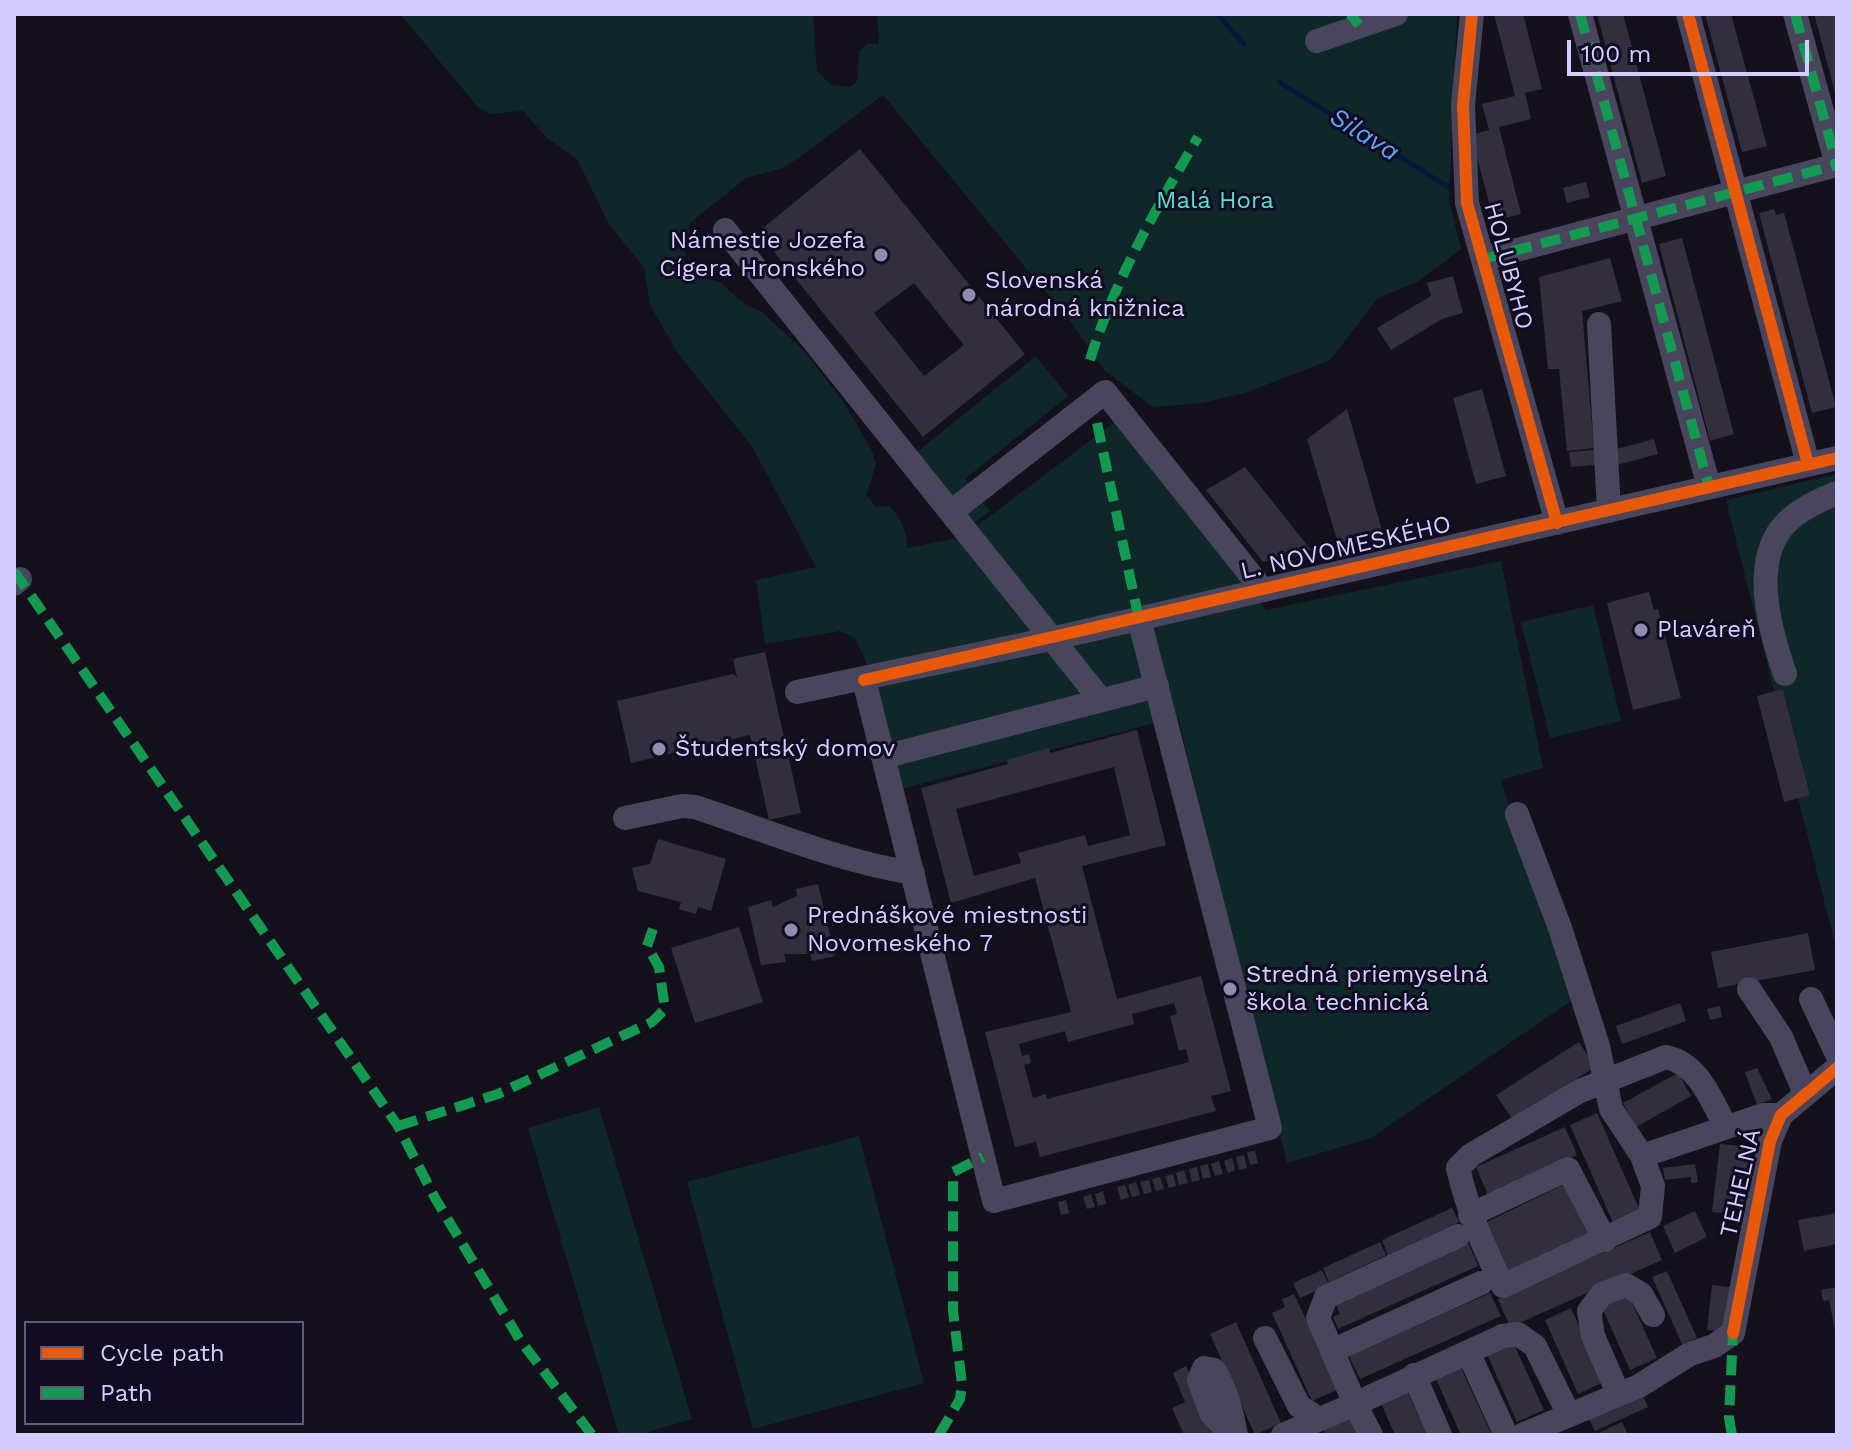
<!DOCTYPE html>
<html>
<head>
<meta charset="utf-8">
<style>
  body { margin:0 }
  #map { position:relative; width:1851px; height:1449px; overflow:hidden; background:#14111c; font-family:"Work Sans",sans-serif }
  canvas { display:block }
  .frame { position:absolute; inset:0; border:16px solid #d5ccff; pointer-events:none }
  .legend { position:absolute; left:24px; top:1321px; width:280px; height:104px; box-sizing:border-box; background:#110c21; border:2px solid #5f597a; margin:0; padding:10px 14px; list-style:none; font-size:24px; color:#d5ccff }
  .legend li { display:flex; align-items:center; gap:16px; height:40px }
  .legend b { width:40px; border:2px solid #5f597a }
  .scale { position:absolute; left:1567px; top:40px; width:242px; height:36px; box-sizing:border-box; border:4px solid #d5ccff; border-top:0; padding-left:10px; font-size:24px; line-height:28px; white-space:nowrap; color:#d5ccff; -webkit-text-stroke:6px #110c21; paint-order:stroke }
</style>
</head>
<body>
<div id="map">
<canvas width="1851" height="1449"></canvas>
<div class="frame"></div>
<ul class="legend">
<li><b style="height:10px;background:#e8590c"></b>Cycle path</li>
<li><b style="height:10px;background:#139951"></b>Path</li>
</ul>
<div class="scale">100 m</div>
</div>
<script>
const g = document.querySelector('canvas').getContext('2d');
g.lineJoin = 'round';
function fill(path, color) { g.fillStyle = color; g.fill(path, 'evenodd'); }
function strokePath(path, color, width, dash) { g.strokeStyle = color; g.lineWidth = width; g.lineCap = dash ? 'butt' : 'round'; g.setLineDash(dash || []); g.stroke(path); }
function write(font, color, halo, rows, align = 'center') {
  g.font = font + ' "Work Sans",sans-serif'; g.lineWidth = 6; g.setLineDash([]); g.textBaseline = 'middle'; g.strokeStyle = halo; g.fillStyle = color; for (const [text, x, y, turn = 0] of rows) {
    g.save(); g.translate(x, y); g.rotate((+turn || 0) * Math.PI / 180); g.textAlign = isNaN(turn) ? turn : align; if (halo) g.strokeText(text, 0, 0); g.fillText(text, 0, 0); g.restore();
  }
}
fill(new Path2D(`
  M400,14H813L817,71L831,85L850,87L858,80L859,52L867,44H879L877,14H1457L1449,201L1461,249L1417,282L1378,298L1330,360L1245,393L1201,403L1153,407L1104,370L1073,325L883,95L797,159L780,169L746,178L690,223L684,267L690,275L720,282L744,304L761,311L804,351L843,401L872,451L876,464L866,495L876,507L889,506C900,516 908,533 907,548L962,537L1116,421L1266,610L1501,561L1543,768L1501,780L1571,1001L1371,1138L1287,1163L1178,717L897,790L865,659L855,638L840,631L765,644L756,580L816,567L753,448L678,353L650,305L644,268L609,224L577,159L547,138L523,111L490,114L478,107Z
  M1036,356L1068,396L965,479L990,511L970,526L917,452Z
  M1837,474V951L1798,798L1810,794L1784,690L1774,691L1726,500Z
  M1593,605L1621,721L1550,738L1521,622Z
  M599,1107L692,1419L638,1435H619L528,1128Z
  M859,1136L924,1383L753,1429L687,1182Z`), '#102729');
strokePath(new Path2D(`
  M1217,14L1244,44
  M1279,82L1450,188`), '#08163b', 5);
fill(new Path2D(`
  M1494,14H1523L1542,89L1525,93L1531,119L1499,127L1521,214L1494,221L1471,135L1489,130L1482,104L1515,96Z
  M1597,14H1623L1666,176L1642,183Z
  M1705,14H1731L1767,146L1742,152Z
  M1814,14H1837V96H1836Z
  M860,149L1025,354L923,437L758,232ZM914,283L964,345L924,376L874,313Z
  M1586,182L1590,197L1567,203L1563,188Z
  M1774,209L1776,215L1784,213L1836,407L1812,413L1759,213Z
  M1682,238L1734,434L1710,441L1659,244Z
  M1610,258L1622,301L1582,311L1594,448L1567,451L1559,369H1548L1539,277Z
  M1453,276L1463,313L1442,319L1391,350L1377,328L1431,296L1427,283Z
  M1482,389L1506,476L1476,484L1453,398Z
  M1347,409L1384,537L1340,550L1307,439Z
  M1654,439L1658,454L1613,466L1609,451Z
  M1594,450L1595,465L1571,467L1569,452Z
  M1245,467L1311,550L1263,562L1206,490Z
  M1649,592L1654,610L1658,609L1681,698L1633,710L1607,603Z
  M765,652L801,813L769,820L750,735L631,763L617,701L733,674L737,677L733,659Z
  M1783,689L1810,795L1784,802L1757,696Z
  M1137,730L1166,845L1082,866L1117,999L1201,976L1231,1091L1211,1096L1216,1111L1040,1157L1036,1142L1015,1147L985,1032L1071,1012L1035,878L951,903L921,788L1008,764L1007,760L1049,748L1050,753ZM1114,767L1130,835L1088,846L1085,835L1018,853L1021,863L974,876L956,809ZM1174,1003L1177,1014L1170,1016L1179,1051L1186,1049L1189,1062L1047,1099L1046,1094L1033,1098L1024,1065L1031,1063L1029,1054L1022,1056L1019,1044L1065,1031L1068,1042L1134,1024L1132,1014Z
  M658,839L726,859L711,911L698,907L696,914L679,909L681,902L638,891L632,868L650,864Z
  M818,884L835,956L812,961L810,954H784L786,962L761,965L748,907L771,900L773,907L797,896L796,889Z
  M739,927L763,1002L695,1023L671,948Z
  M1808,933L1815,970L1718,988L1711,952Z
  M1680,1003L1686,1021L1622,1044L1616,1026Z
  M1720,1006L1722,1017L1710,1020L1707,1009Z
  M1579,1042L1595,1067L1513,1120L1496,1095Z
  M1757,1068L1772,1099L1757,1105L1745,1072Z
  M1678,1073L1691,1096L1636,1127L1623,1103Z
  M1597,1113L1641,1213L1614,1225L1570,1125Z
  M1565,1127L1577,1155L1488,1195L1476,1167Z
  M1720,1144L1750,1147L1742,1215L1712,1212Z
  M1255,1151L1258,1163L1250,1165L1247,1152Z
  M1244,1155L1247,1168L1239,1170L1236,1157Z
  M1232,1158L1235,1170L1228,1173L1224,1161Z
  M1219,1161L1223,1174L1215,1176L1211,1164Z
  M1208,1164L1211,1177L1203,1179L1200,1166Z
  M1695,1164L1698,1182L1691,1183V1177L1665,1180L1663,1168Z
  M1197,1167L1200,1180L1192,1182L1189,1169Z
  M1184,1170L1188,1183L1179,1185L1176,1173Z
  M1173,1174L1176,1186L1169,1188L1165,1176Z
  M1160,1177L1164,1189L1156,1191L1152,1179Z
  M1149,1180L1152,1192L1144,1194L1140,1182Z
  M1136,1182L1140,1195L1132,1197L1128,1185Z
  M1565,1184L1591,1237L1511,1276L1485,1223Z
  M1125,1185L1129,1197L1121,1200L1117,1187Z
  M1103,1191L1106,1204L1098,1206L1095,1194Z
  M1091,1194L1095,1207L1087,1209L1083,1197Z
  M1066,1200L1069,1213L1061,1215L1058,1202Z
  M1452,1208L1459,1222L1388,1255L1382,1240Z
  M1695,1211L1707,1237L1675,1253L1663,1226Z
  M1837,1213V1244L1804,1251L1798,1220Z
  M1650,1232L1662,1260L1510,1327L1498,1299Z
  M1380,1242L1386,1255L1329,1282L1323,1268Z
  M1468,1242L1478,1266L1338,1329L1333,1317L1340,1314L1335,1302Z
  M1322,1270L1329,1285L1300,1298L1293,1283Z
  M1667,1271L1697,1338L1682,1344L1652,1277Z
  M1712,1285L1730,1287L1724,1332L1707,1330Z
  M1837,1287V1336H1836L1829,1300L1823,1301L1821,1290Z
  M1626,1290L1657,1358L1630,1370L1600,1303Z
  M1490,1293L1501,1316L1360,1379L1349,1356Z
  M1294,1294L1339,1389L1312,1401L1272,1313L1285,1307L1282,1299Z
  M1571,1308L1604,1382L1578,1394L1545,1320Z
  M1236,1322L1281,1423L1255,1435L1210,1334Z
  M1513,1342L1544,1410L1517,1422L1487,1354Z
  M1186,1366L1217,1435H1184L1172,1408L1185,1402L1173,1373Z
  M1460,1366L1491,1433L1487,1435H1461L1435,1377Z
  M1407,1391L1427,1435H1395L1381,1403Z
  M1641,1392L1648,1407L1595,1431L1588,1417Z
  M1350,1417L1358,1435H1326L1323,1428Z
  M1622,1422L1628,1435H1595L1609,1428Z`), '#322e3e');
strokePath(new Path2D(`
  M1472,14L1463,105L1467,203L1557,523
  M1580,14L1709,487
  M1688,14L1808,464
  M1795,14L1837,165
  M1317,41L1396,14
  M725,230L1101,700
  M1483,259L1837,165
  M1599,324L1609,511
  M951,512L1105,392L1262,589
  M14,584L20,579
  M1785,674C1771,633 1752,570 1780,530C1793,512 1817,501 1837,493
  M864,680L994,1201L1270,1128L1139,619
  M797,692L1055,638L1837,458
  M883,757L1157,686
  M1517,814L1560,928L1598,1046L1611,1109L1642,1156
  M625,818L682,806L695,807C768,831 838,861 913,873
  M1749,989L1781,1037L1805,1093
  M1811,999L1837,1054
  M1726,1127C1711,1100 1699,1064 1666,1057L1580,1091L1471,1155L1458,1168C1468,1211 1483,1247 1503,1286L1650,1217L1653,1186L1642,1156L1763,1115H1781
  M1470,1215L1568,1169L1605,1240
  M1265,1338L1299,1406L1319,1419
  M1332,1351L1481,1283
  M1468,1352L1506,1435
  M1414,1375L1440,1435
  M1618,1393L1593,1336L1589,1311L1602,1294L1626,1285L1641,1294L1653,1315
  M1232,1435L1211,1413L1199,1380L1204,1368L1214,1370C1226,1390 1232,1412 1236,1435
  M1283,1435L1355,1404L1318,1318L1326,1297L1458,1236
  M1371,1435L1355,1404L1503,1336L1518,1334L1535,1346L1568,1413
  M1522,1435L1639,1386L1690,1354L1714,1346L1733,1333L1770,1141L1781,1115L1837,1068`), '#48455d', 24);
strokePath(new Path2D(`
  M1350,14L1359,25
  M1580,14L1709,487
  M1795,14L1837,165
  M1483,259L1837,165
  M1090,360C1115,279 1156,209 1198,137
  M1097,423L1139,619
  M14,571L398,1126L435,1198L520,1340L592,1435
  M398,1126L498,1094L652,1022L665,1009L659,967L647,946L653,929
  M939,1435L960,1399L962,1384L953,1311V1172L983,1157
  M1732,1435L1729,1418L1733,1333`), '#139951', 10, [20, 10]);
strokePath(new Path2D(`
  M1472,14L1463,105L1467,203L1557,523
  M1688,14L1808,464
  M864,680L1837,458
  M1733,1333L1770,1141L1781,1115L1837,1068`), '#e8590c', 12);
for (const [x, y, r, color] of [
  [881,255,8,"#918bb0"],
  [969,295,8,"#918bb0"],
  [1641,630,8,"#918bb0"],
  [659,749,8,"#918bb0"],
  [791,930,8,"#918bb0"],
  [1230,989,8,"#918bb0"]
]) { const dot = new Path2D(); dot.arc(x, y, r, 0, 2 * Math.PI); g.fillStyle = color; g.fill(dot); strokePath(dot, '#110c21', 3); }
write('24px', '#53e3ca', '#110c21', [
  ["Malá Hora",1215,201]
]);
write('24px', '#d5ccff', '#110c21', [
  ["Námestie Jozefa",865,241,"right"],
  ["Cígera Hronského",865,269,"right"],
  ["Slovenská",985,281],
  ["národná knižnica",985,309],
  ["Plaváreň",1657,630],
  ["Študentský domov",675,749],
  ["Prednáškové miestnosti",807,916],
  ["Novomeského 7",807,944],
  ["Stredná priemyselná",1246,975],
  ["škola technická",1246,1003]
], 'left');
write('24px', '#d5ccff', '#110c21', [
  ["HOLUBYHO",1508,266,75],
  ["L. NOVOMESKÉHO",1346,548,-13],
  ["TEHELNÁ",1741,1183,-77]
]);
write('italic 26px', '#5aa6ff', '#110c21', [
  ["Silava",1364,135,32]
]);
</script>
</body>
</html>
